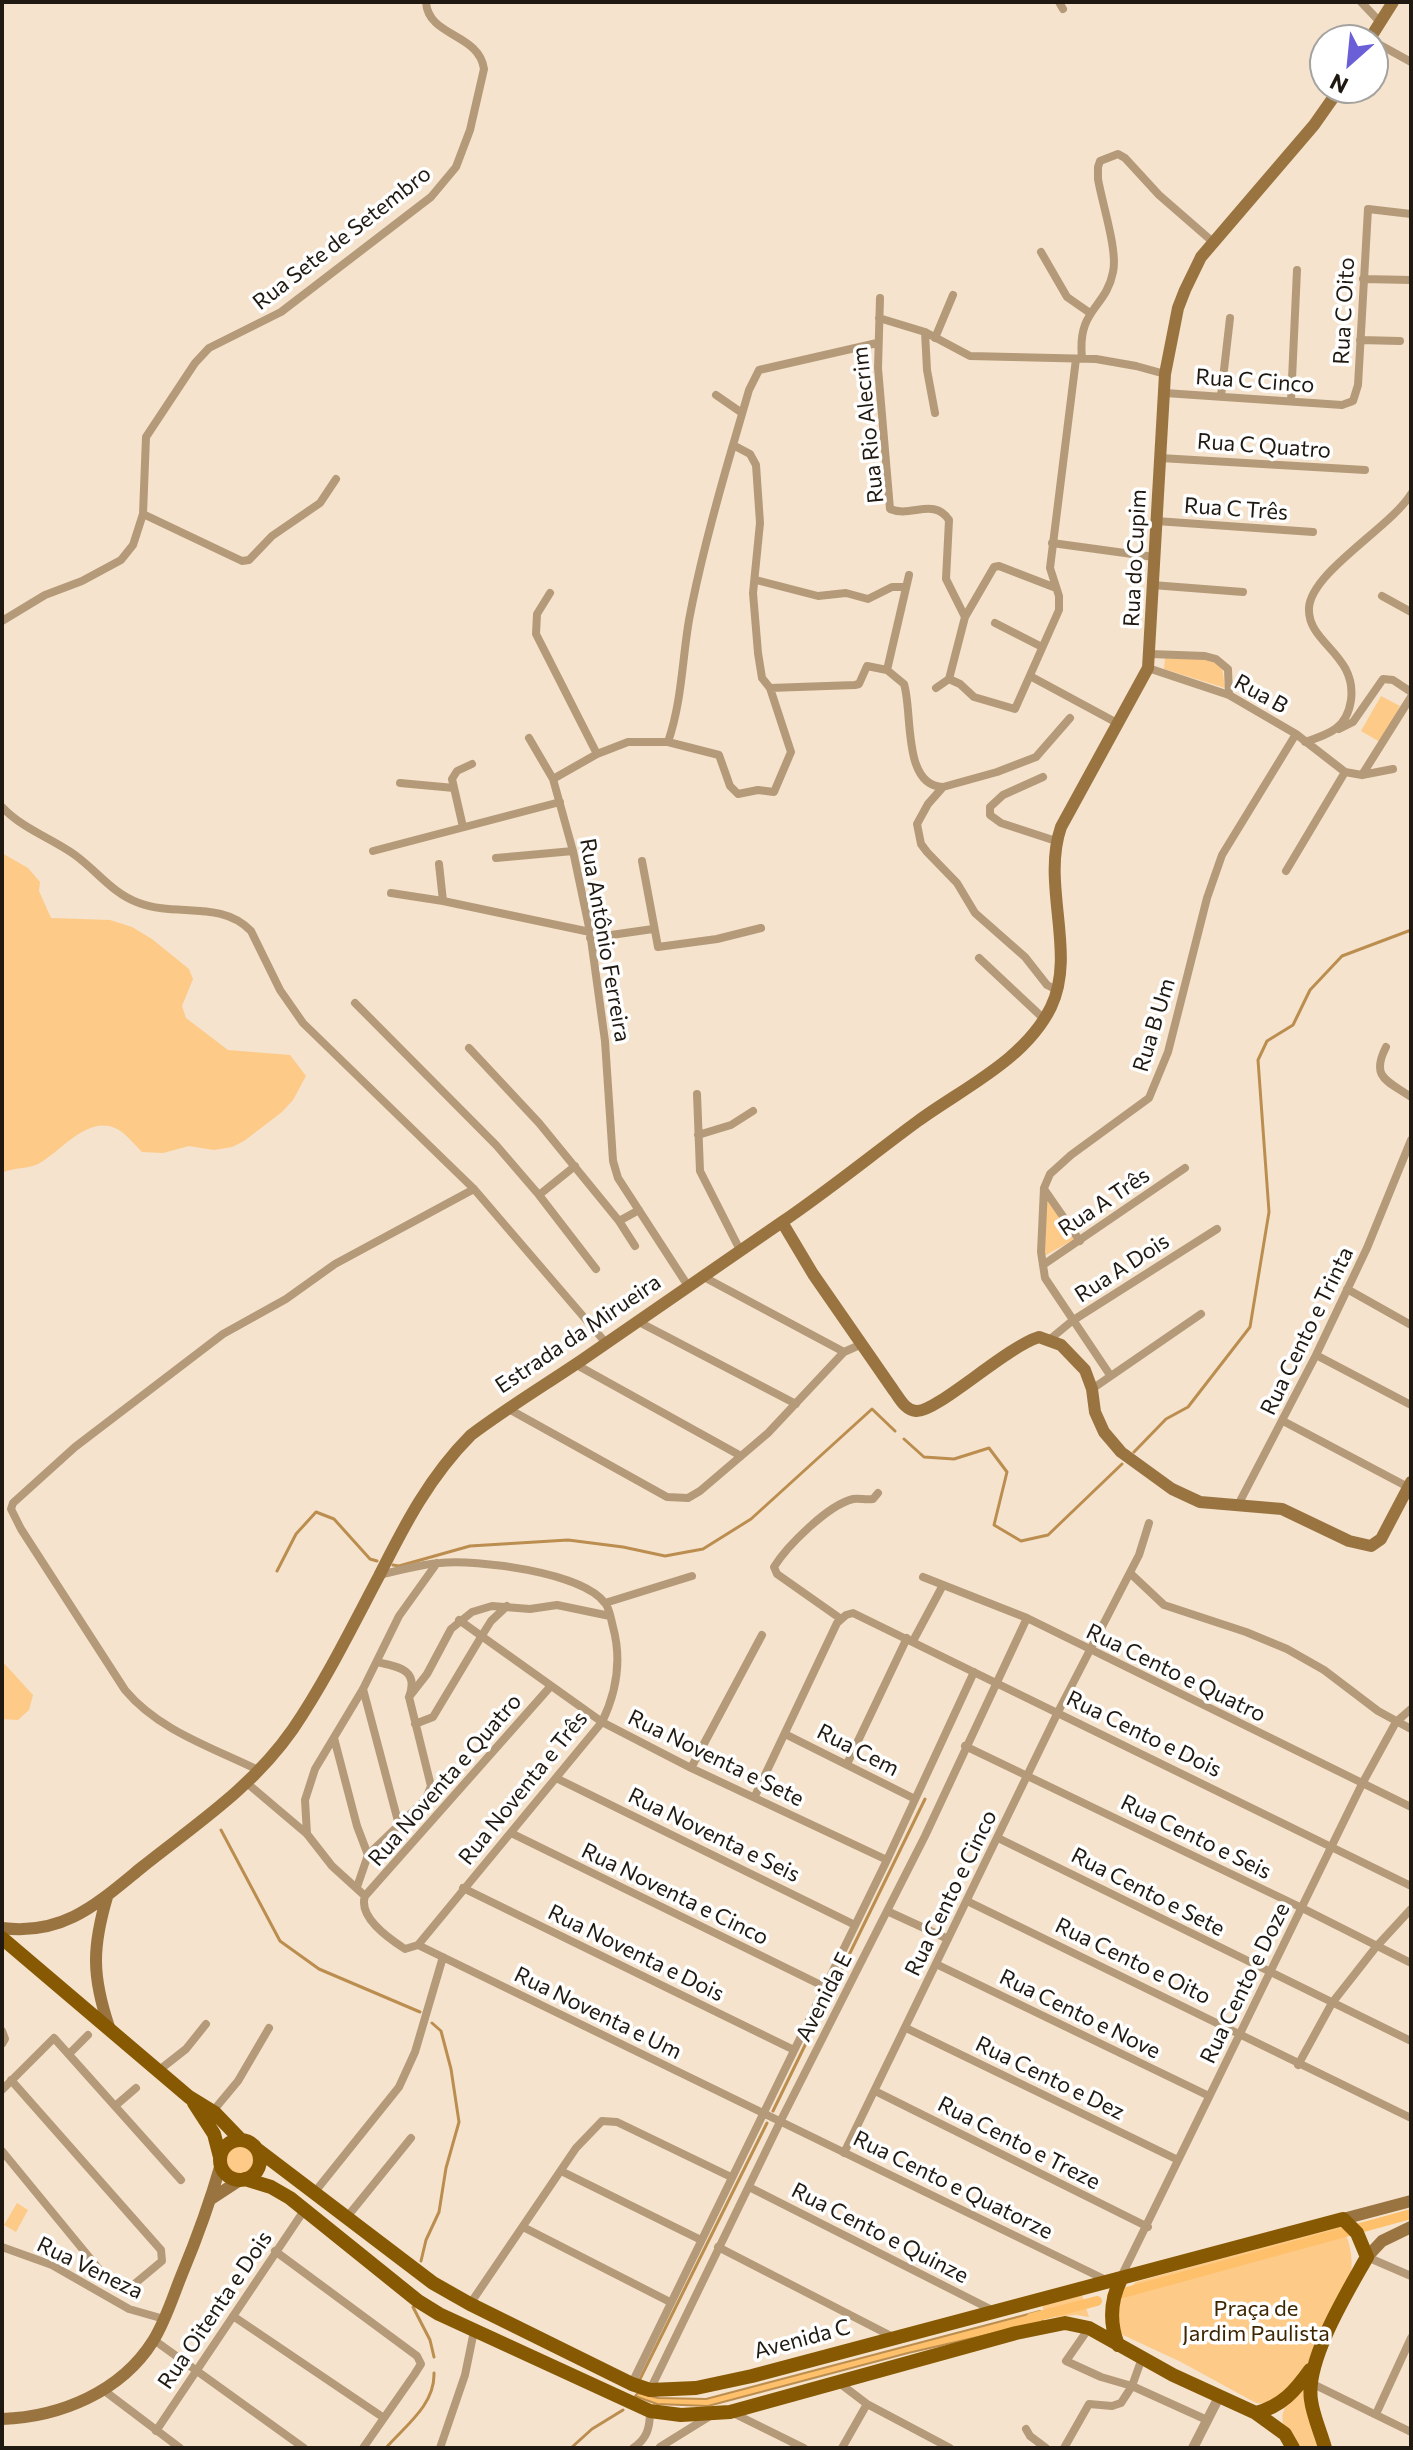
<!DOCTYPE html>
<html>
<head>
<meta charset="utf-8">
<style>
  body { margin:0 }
  #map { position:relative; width:1413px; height:2450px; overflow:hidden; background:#f5e3cd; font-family:Commissioner,sans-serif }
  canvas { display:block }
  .frame { position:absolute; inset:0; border:4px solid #1f1911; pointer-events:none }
  .north { position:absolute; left:1309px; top:24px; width:80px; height:80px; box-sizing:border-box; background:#fff; border:2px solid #a5a3a0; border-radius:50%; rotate:207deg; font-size:22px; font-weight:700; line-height:32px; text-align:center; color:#1f1911 }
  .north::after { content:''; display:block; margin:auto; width:28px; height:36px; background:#6b5fd8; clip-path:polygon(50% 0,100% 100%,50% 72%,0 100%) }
</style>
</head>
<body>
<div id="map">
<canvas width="1413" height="2450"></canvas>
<div class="frame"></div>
<div class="north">N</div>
</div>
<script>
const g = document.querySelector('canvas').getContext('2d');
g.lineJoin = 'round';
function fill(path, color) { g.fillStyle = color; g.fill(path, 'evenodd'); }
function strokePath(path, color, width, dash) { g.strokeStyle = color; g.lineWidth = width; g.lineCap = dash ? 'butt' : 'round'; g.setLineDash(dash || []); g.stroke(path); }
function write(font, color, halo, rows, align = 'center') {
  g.font = font + ' Commissioner,sans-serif'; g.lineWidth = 7; g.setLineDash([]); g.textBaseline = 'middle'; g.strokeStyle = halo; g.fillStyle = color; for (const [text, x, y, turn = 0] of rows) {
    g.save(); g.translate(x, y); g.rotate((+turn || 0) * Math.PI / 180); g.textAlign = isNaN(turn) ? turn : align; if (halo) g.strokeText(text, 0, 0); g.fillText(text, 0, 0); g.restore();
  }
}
fill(new Path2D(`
  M1165,658L1210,659L1222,666L1225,688L1164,669Z
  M1381,696L1400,706L1380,742L1361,731Z
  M2,853L28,868L40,882L39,891L51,918L110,920L132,927L152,939L189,969L193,979L182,1006L186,1018L228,1050L290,1055L306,1076L293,1100L282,1112L244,1141L232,1147L214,1150L189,1146L163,1153L142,1152C135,1145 127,1135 119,1130C89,1112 61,1152 38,1164C28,1169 15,1167 2,1173Z
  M1048,1198L1075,1239L1044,1256L1045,1200Z
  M2,1661L33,1695L29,1710L18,1720L2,1719Z
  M225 2161a15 15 0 1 1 30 0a15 15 0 1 1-30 0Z
  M17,2203L28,2210L16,2232L4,2225Z
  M1342,2225C1351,2245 1354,2260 1350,2282L1301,2391L1307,2388L1319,2448H1299C1289,2434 1276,2423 1286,2406L1256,2403L1181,2362L1123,2335L1117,2325V2311L1122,2296L1136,2282Z
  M1082,2295L1089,2317L1076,2315L1046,2318L1042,2305Z`), '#fdca88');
const water = new Path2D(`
  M1040,2311L1043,2322L908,2353L708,2406L657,2404L635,2396L638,2393L658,2398L706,2399Z`);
fill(water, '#fec06b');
strokePath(water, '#bb8e50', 2);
strokePath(new Path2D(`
  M904,1439L924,1457L954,1459L989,1448L1007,1472L994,1525L1021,1541L1048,1535L1122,1464
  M1134,1452L1166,1419L1188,1407L1250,1327L1269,1212L1258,1060L1267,1041L1293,1025L1310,990L1342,956L1411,930
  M393,1565L399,1566L470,1546L568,1540L623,1547L665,1556L703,1549L751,1519L872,1409L895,1431
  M277,1571L296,1534L316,1512L334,1519L370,1559L377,1561
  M221,1830L280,1941L319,1969L420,2012
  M773,2111L925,1799
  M421,2261L426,2240L439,2212L446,2168L459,2122L451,2069L441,2031L432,2023
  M413,2307L430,2340L434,2357
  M639,2381L767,2123
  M386,2448C405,2426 435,2405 434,2373
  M571,2448L592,2429L623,2410`), '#bb8e50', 3);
strokePath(new Path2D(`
  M1112,2296L1411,2214
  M1031,2318L1097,2301`), '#fec06b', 10);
strokePath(new Path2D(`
  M1059,2L1063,9
  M1361,2L1380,22
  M1373,41L1411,62
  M1041,252L1067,297L1090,313
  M1363,279L1411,280
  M880,298L878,368L890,509C911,518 934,497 949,520L946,579L965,617
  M879,318L925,332L970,356L1096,359L1136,366L1165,374
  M925,332L927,370L935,413
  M935,338L953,295
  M1360,340L1400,341
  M1082,358C1077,308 1106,309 1113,272C1118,251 1102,203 1098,179V167L1100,161L1118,154L1125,158L1159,195L1213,242
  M1165,393L1342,405L1353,401L1358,385L1368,209L1411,214
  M716,395L742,413
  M1221,396L1230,318
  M1291,401L1297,270
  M733,445L749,390L759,370L877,343
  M1160,458L1365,470
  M143,514L242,561L249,560L272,536L320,503L336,479
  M1156,521L1313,532
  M1052,543L1154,557
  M756,580L818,596L846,593L868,599L892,587H905
  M1152,585L1243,592
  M550,593L537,614L536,634L597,754
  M1382,596L1411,612
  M2,621L45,595L82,581L121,560L133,545L143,514L146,437L195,363L209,348L281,312L431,197L456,167L470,130L484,69C479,33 428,37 426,2
  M995,623L1042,647
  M1150,654L1205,656L1216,659L1228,669L1229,695
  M1148,668L1229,695L1296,734L1345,772L1362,775L1393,769
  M887,670L909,575
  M1030,676L1119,724
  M949,679L960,684L974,697L1015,709L1059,610V596L1050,568L1076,359
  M770,688L855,685L859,684L867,666L887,670L904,684C913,712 902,786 943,787
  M936,688L949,679L965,617L994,567L999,566L1056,588
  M1339,729L1353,722L1383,679L1393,680L1411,692
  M529,738L553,779
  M668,742L719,755L730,786L738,794L758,790L774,792L791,752L770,688L762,678L758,653L753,593L760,523L756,465L750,454L733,445C716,503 700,561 689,620C682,661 682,701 668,742H628L597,754L553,779L573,851L590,932L605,1041L613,1161L618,1178L688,1286
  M1305,742C1330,734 1347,728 1351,700C1357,654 1307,643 1309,608C1311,572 1391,527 1411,494
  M1362,775L1411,697
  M1043,777L1003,795L990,807V815L1001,823L1056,841
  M400,783L454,788
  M2,807C23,829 51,838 75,855C97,871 113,894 139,903C176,917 222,900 251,931L280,990L303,1023L474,1189L606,1343
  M463,827L452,779L457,771L472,764
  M373,851L560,802
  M496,858L573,851
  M642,861L658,947L717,939L761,928
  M439,864L443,901
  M1286,871L1345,772
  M391,893L443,901L590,932
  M590,938L653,929
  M979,958L1043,1018
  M1057,990L1047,985L1025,957L975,913L957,883L927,852L921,844L917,824L928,804L943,787L997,772L1036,757L1070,718
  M355,1003L496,1145L539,1195L575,1166
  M1386,1047C1370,1078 1388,1081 1411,1097
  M469,1048L539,1123L619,1221L639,1210
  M697,1094L700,1171L740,1250
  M698,1135L731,1125L753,1111
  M1044,1189L1080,1241
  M539,1195L596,1269
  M619,1221L635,1246
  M1043,1265L1185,1168
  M702,1276L844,1352
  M1347,1289L1411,1325
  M637,1321L796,1404
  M1049,1340L1072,1321L1217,1229
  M1316,1355L1411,1405
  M575,1364L741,1456
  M1110,1375L1045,1278L1041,1252L1044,1188L1050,1174L1071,1155L1149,1098L1168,1052L1207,898L1222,855L1296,734
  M1092,1389L1201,1314
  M507,1408L667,1497L688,1498L700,1491L768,1433L844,1352L862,1344
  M1283,1421L1408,1487
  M1238,1505L1316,1355L1367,1248L1411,1140
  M1130,1573L1164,1605L1246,1632L1287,1649L1324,1670L1378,1711L1411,1729
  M923,1577L1027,1618L1411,1807
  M605,1603L692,1576
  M841,1619L777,1574L774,1567C787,1546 828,1505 853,1499C859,1498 866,1500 873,1499L878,1493
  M459,1620L602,1722L691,1768L887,1860
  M913,1641L943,1585
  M363,1689L399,1825
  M409,1697L427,1674L451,1629L472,1612L492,1606L530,1609L557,1605L610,1616
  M415,1724L433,1717L481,1637L491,1621L507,1606
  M785,1734L915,1799
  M334,1738L357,1826L368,1855L357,1887
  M965,1746L1302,1908L1411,1963
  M847,1764L907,1638
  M691,1768L762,1635
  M260,1771C214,1748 159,1731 125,1690L21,1529L11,1509L13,1503L75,1447L223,1334L286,1299L335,1264L474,1189
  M556,1778L855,1925
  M248,1784L307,1834L332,1866L365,1896
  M755,1796L837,1623L846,1615L853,1613L1411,1886
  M511,1833L825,1987
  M307,1834L305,1800L315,1769L363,1689L399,1616L437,1563
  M998,1838L1411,2041
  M368,1855L426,1799L431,1786L409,1697C419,1670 400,1667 377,1662
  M463,1888L794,2050
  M365,1896C358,1917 388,1938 405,1949L418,1945L602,1722C617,1691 622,1660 613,1627C611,1620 610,1609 605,1603C582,1572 476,1559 440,1563C420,1564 399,1571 379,1575
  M365,1896L550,1687
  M967,1901L1411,2118
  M887,1911L948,1939
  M418,1945L1108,2281
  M936,1964L1209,2096
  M906,2028L1178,2160
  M2,2031L5,2039L2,2044
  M69,2054L88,2035
  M1298,2065L1332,2003L1376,1947L1411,1909
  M158,2071L186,2049L206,2024
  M2,2090L54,2038L181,2180
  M875,2091L1148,2227
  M115,2106L136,2088
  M213,2111L238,2081L269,2028
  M2,2151L112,2285L119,2289L132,2286L162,2261L161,2250L11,2080
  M844,2153L1058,1712L1139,1555L1149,1523
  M561,2171L701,2240
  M749,2187L994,2311
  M314,2193L399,2087L415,2052L443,1957
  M347,2217L411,2138
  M523,2227L670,2302
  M2,2247L52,2265L129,2309L164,2319
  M718,2247L893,2337
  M275,2251L417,2356L421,2364L414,2375L363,2448
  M1367,2257L1411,2276
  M1121,2277L1362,1784L1396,1722L1411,1709
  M470,2304L576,2148L602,2121L617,2122L731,2177
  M233,2316L384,2418
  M1089,2328L1066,2361L1101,2377L1132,2386L1207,2420
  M154,2340L304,2448
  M838,2382L867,2404L950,2448
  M1311,2383L1411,2432
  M631,2385L887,1860L974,1672
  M102,2389L180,2448
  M650,2390L780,2122L925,1836L1027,1618
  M733,2413L804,2448
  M1376,2414L1411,2338
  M1026,2429L1030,2436L1046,2448
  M156,2431L305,2209
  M660,2447L710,2416
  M440,2448L465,2375L474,2331
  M633,2448C647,2439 650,2428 650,2411
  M842,2448L867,2404
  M1064,2448L1089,2404L1112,2406L1121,2403L1132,2386L1142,2358`), '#b49a78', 8);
strokePath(new Path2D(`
  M1193,2448L1219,2397`), '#b49a78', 10);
strokePath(new Path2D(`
  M1369,40L1393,2
  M782,1222L813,1274L894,1391C900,1399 905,1410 916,1411C936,1413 1006,1347 1039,1337L1061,1345L1085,1370L1092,1389L1095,1412L1104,1432L1121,1452L1172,1489L1200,1502L1282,1509L1349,1541L1371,1546L1381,1539L1411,1482
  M107,1897C92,1948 92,1976 109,2027
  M2,1928C63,1936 97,1904 141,1868C196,1824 252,1788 293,1729C325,1682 352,1627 379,1576C405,1524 430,1476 471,1435C507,1408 545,1385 582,1360C649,1314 716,1268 782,1222C829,1190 873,1154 918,1121C963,1088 1025,1060 1051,1007C1077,953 1041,885 1061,827L1148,668L1165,374L1178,308L1185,290L1201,257L1314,125L1340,88
  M211,2199L240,2180
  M1343,2219L1411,2201
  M1367,2257L1382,2241L1411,2227
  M2,2419C60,2417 121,2392 153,2341C166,2320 173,2296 182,2274C197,2238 210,2202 221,2164`), '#9a7440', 12);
strokePath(new Path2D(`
  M2,1938L189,2097L215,2113L241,2140
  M194,2103L214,2134L220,2157
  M220 2160a20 20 0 1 1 40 0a20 20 0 1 1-40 0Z
  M258,2150L433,2283L470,2304L632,2384L650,2390L696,2388L752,2376L1343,2219L1357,2233L1367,2257C1348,2291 1305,2360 1311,2400C1313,2416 1321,2433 1325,2448
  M245,2179L271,2187L290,2198L418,2301L439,2314L650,2411L681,2415L730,2412L1016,2333L1065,2323L1089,2328L1173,2375L1256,2413L1285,2434L1293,2448
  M1118,2345C1109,2322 1110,2301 1121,2279
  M1256,2413C1282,2406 1295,2391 1310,2370`), '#875902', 14);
write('22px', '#1f1911', '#fff', [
  ["Rua Sete de Setembro",342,238,-38],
  ["Rua C Oito",1344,311,-87],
  ["Rua C Cinco",1255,381,4],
  ["Rua Rio Alecrim",868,425,-96],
  ["Rua C Quatro",1264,446,4],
  ["Rua C Três",1236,509,4],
  ["Rua do Cupim",1135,558,-87],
  ["Rua B",1261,694,29],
  ["Rua Antônio Ferreira",605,940,80],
  ["Rua B Um",1154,1025,-73],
  ["Rua A Três",1104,1202,-34],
  ["Rua A Dois",1122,1268,-33],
  ["Rua Cento e Trinta",1307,1331,-64],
  ["Estrada da Mirueira",578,1334,-34],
  ["Rua Cento e Quatro",1176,1673,26],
  ["Rua Cento e Dois",1144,1734,26],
  ["Rua Cem",858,1750,27],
  ["Rua Noventa e Sete",716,1758,26],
  ["Rua Noventa e Quatro",445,1780,-49],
  ["Rua Noventa e Três",523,1788,-51],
  ["Rua Noventa e Seis",714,1835,26],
  ["Rua Cento e Seis",1196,1837,26],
  ["Rua Cento e Sete",1148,1892,27],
  ["Rua Cento e Cinco",951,1893,-64],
  ["Rua Noventa e Cinco",675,1894,26],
  ["Rua Noventa e Dois",636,1953,26],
  ["Rua Cento e Oito",1133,1961,26],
  ["Rua Cento e Doze",1245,1983,-64],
  ["Avenida E",824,1997,-63],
  ["Rua Noventa e Um",598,2013,26],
  ["Rua Cento e Nove",1080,2014,26],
  ["Rua Cento e Dez",1050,2078,26],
  ["Rua Cento e Treze",1019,2143,27],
  ["Rua Cento e Quatorze",953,2185,26],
  ["Rua Cento e Quinze",880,2233,27],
  ["Rua Veneza",90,2268,26],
  ["Rua Oitenta e Dois",215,2310,-56],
  ["Avenida C",802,2339,-15]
]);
write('22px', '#3e2601', '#fff', [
  ["Praça de",1256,2309],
  ["Jardim Paulista",1256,2334]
]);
</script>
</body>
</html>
